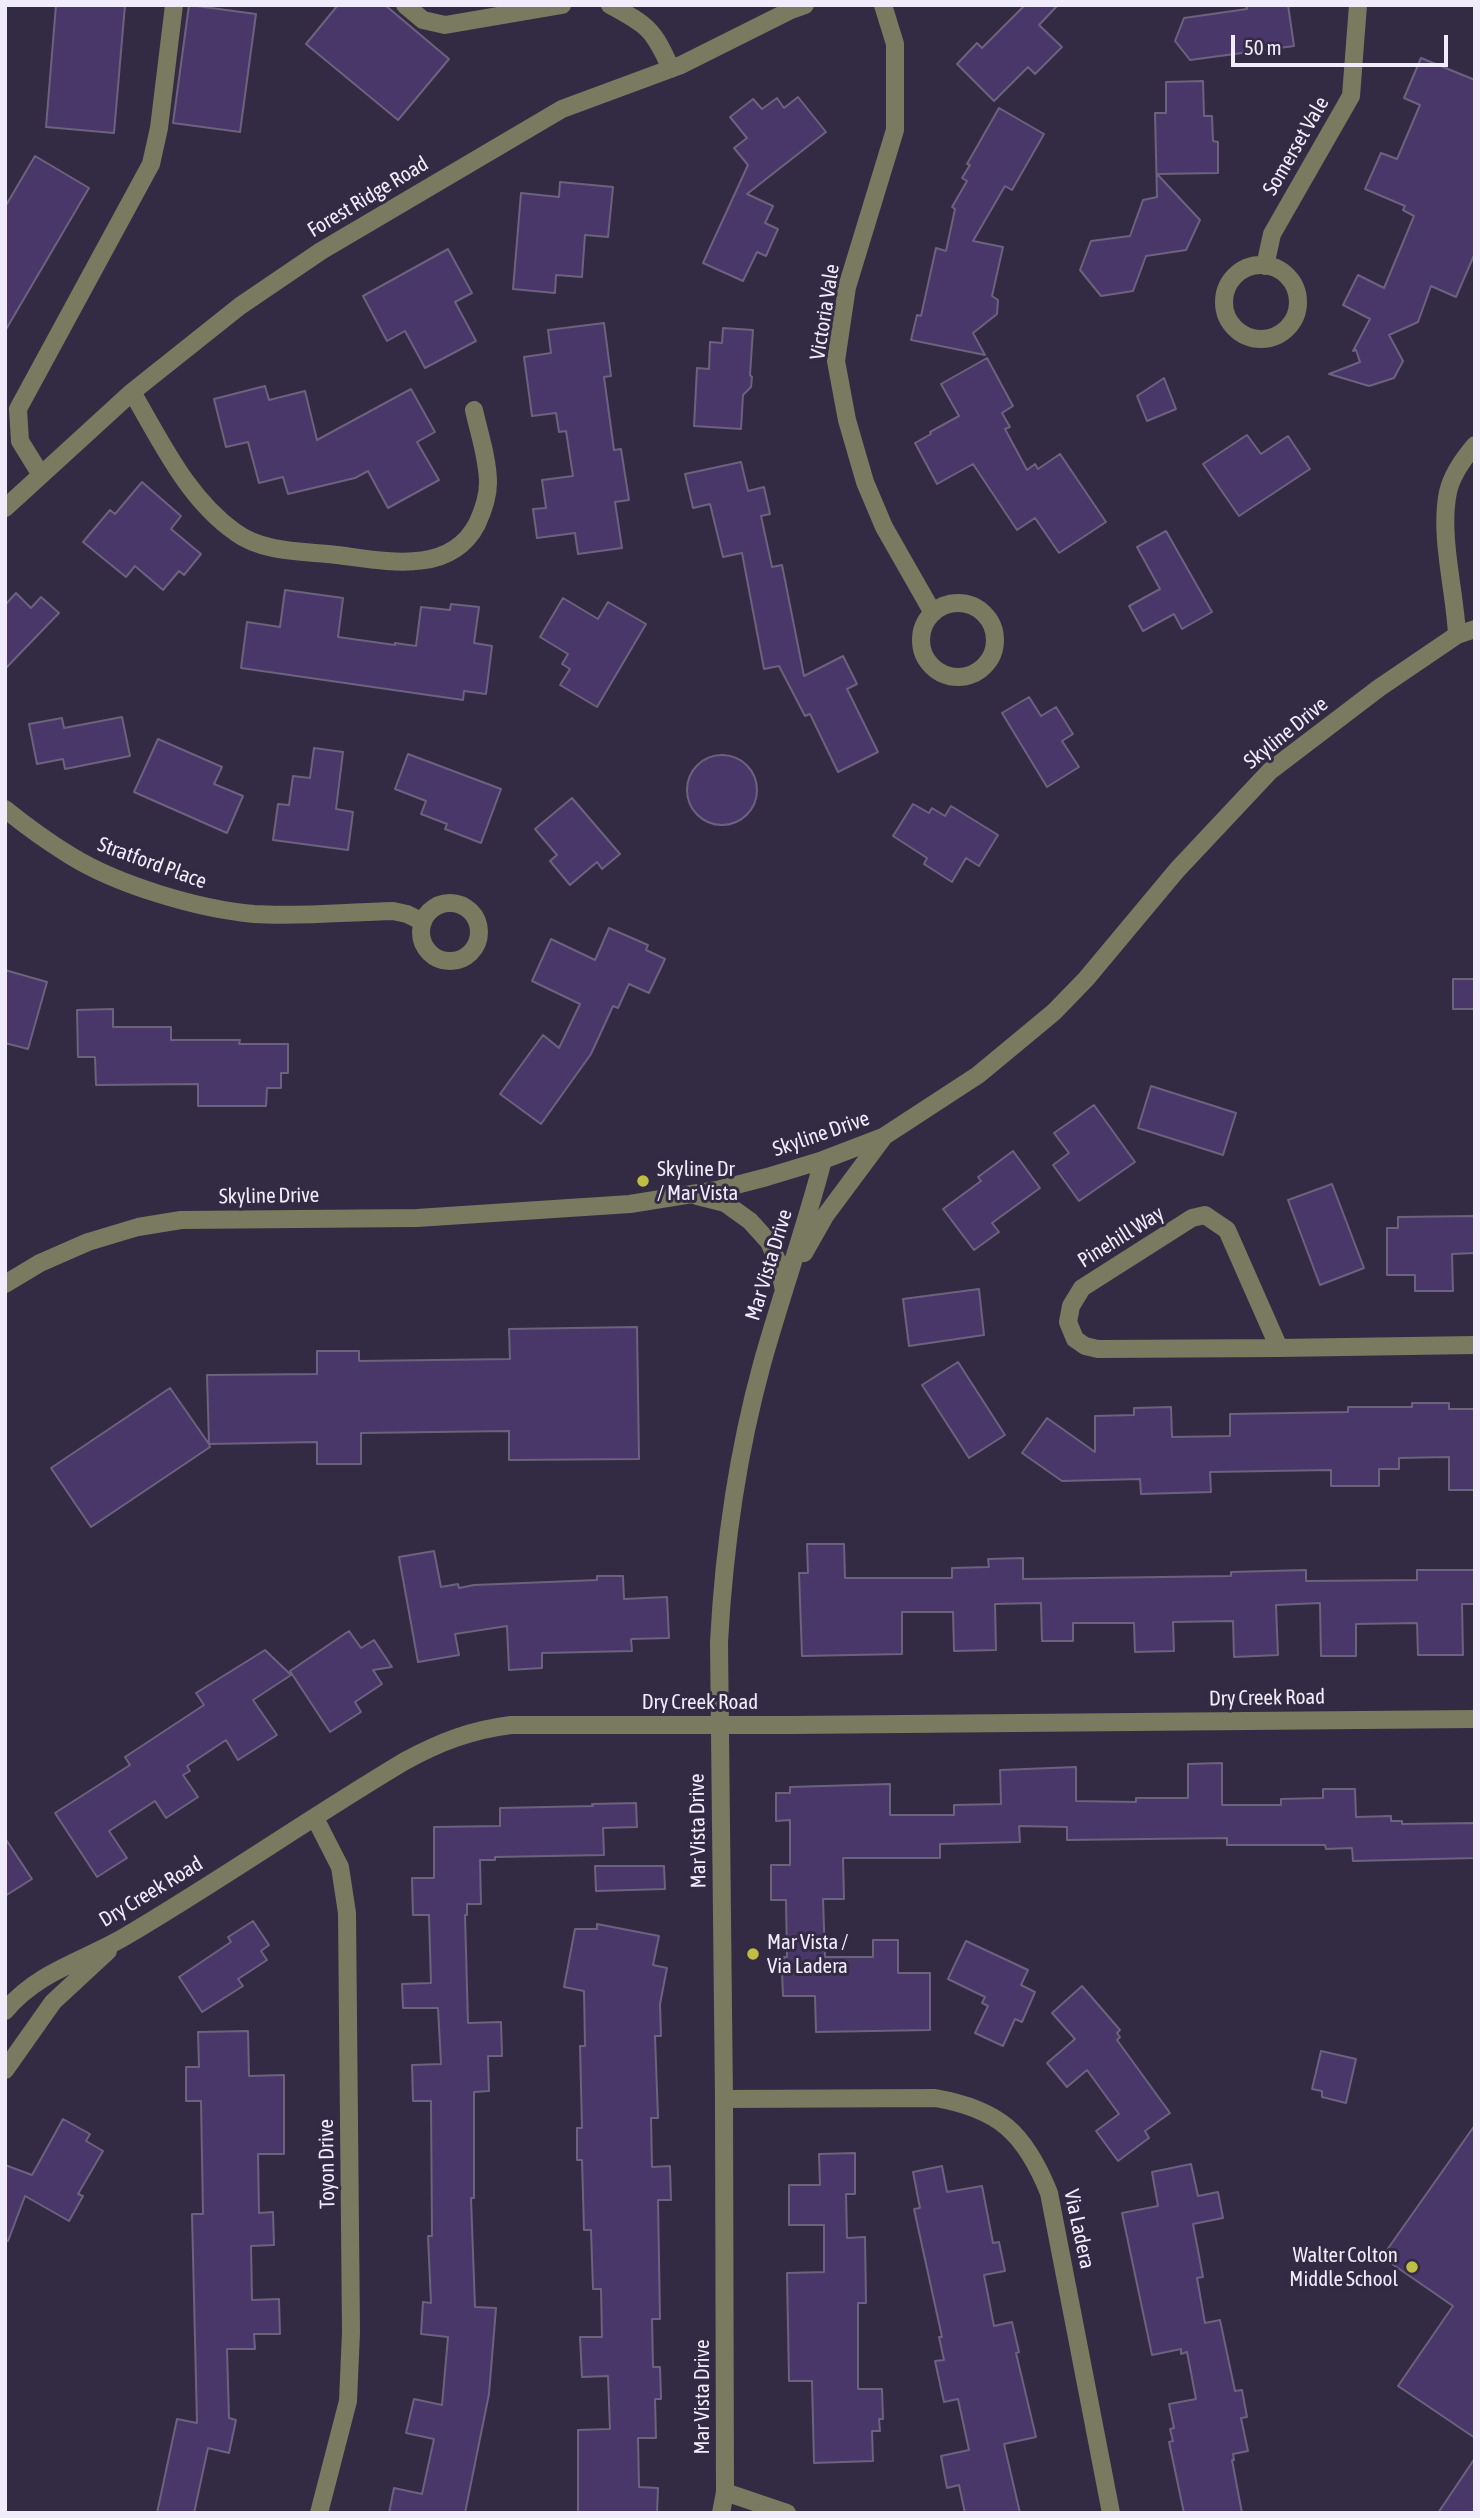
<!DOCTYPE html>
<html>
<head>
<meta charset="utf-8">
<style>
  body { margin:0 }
  #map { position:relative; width:1480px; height:2518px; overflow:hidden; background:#332b43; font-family:"Asap Condensed",sans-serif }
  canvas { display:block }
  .frame { position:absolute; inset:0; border:7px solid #f0ecfc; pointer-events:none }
  .scale { position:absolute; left:1231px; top:35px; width:217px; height:32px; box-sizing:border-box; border:4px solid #f0ecfc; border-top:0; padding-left:9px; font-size:21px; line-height:24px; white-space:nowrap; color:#f0ecfc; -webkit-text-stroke:5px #332b43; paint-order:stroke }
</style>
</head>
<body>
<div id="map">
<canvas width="1480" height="2518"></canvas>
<div class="frame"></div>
<div class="scale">50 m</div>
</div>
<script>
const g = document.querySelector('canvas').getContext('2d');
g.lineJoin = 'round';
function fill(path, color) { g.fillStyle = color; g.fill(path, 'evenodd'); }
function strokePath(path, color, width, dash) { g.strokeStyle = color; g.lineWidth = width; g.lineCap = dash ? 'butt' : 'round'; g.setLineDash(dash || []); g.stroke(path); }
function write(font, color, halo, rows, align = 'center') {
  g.font = font + ' "Asap Condensed",sans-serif'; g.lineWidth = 6; g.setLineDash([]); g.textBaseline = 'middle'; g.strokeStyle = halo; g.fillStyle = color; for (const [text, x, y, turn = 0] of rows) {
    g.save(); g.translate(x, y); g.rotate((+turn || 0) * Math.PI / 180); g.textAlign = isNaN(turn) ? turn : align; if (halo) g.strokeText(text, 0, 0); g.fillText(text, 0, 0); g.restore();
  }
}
const building = new Path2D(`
  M56,5H125L114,133L46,127Z
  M189,5L256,14L240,132L173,123Z
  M338,5H385L449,59L398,120L306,44Z
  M1025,5H1058L1039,25L1062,47L1035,74L1028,67L994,101L957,64L977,43L982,48Z
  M1246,5H1288L1294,46L1190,60L1175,41L1184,18L1247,9Z
  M1421,58L1475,80V253L1456,297L1431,286L1418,322L1389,335L1403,361L1394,378L1369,386L1329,374L1360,362L1356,350L1353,351L1370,319L1343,305L1358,275L1384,288L1414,216L1403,210L1405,206L1365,189L1381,153L1397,159L1420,105L1404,98Z
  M1203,81L1204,116H1212L1213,141L1218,142V173L1157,174L1200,220L1186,250L1146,256L1133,291L1101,296L1080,270L1091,241L1130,236L1143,200L1157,197L1155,113H1166V82Z
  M798,97L826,132L747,194L773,206L765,223L778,229L766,256L757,252L743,281L703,263L748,165L734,148L747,138L730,117L753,99L762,109L777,98L784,108Z
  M999,108L1044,134L1012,190L1005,186L973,241L1003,247L992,296L998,300L997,314L973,333L985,355L911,340L917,315L921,316L936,248L946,251L955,209L952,207L967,181L962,178L970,165L967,164Z
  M35,156L89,188L5,331V207Z
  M560,182L613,187L608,237L585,235L582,277L556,275L555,293L513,289L521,193L559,197Z
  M448,249L472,293L455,302L476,341L425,368L405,331L387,341L363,296Z
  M604,323L611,376L604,377L614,450L621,449L629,500L615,502L622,548L578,554L575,533L537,538L533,509L546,508L542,480L573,476L566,431L559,432L556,413L532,416L524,357L551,353L548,330Z
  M723,328L753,330L750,375L752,377L751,387L743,395L741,429L694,426L697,368L709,369L710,342L722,343Z
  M987,358L1013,406L1002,413L1010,427L1005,429L1027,470L1035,464L1038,469L1060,454L1106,522L1059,553L1035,518L1017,530L973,464L937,484L915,443L931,434L930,432L959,416L941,384Z
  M1164,378L1176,409L1147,421L1137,396Z
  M265,386L269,400L305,391L317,440L411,389L435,432L417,442L439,480L388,508L368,471L355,478L288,494L283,477L259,483L248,442L226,447L214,399Z
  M1247,435L1261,454L1288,436L1310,469L1239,516L1203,464Z
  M741,462L748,491L764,487L770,514L761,516L772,567L782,565L804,676L843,656L857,684L847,689L878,752L838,772L810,714L805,716L779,666L764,669L742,553L723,557L710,504L693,508L685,474Z
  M142,482L181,516L171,529L201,554L184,575L179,571L163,590L135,566L126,577L83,542L110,510L115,514Z
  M1166,531L1212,612L1182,629L1174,614L1143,631L1129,606L1160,589L1137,547Z
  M285,590L343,598L338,637L395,645V643L416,646L421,607L450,610L451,604L479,607L474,643L492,646L486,694L464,691L463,700L241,668L247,622L280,627Z
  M16,593L31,608L41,597L59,613L5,669V605Z
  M563,598L598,619L608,602L646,624L597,707L560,685L570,669L562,664L568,654L540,637Z
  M1029,697L1041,716L1056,707L1073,734L1062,741L1079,767L1047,787L1002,713Z
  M122,717L130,756L65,769L63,759L37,764L29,724L62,718L64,728Z
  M158,739L222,767L214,784L243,796L227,833L134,792Z
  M314,748L343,752L336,809L353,812L348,850L273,840L278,804L289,805L293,776L310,778Z
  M408,754L501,789L481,843L445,829L447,824L421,814L426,801L395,789Z
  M687 790a35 35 0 1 1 70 0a35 35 0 1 1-70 0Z
  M572,798L620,854L602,869L597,862L570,885L550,861L557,855L535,829Z
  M913,804L929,813L932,808L945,816L951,806L998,835L979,866L966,858L952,882L924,864L927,858L893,836Z
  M609,928L648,945L646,950L665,959L649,993L629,984L618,1008L613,1006L591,1054L541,1124L500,1094L543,1035L559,1048L580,1004L532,981L551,939L595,960Z
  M5,970L47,982L28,1049L5,1043Z
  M1453,979H1475V1009H1453Z
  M113,1009V1027H171V1040H240L239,1044H288V1073H281V1088H267L266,1106H198V1084L96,1085L95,1057H78L77,1010Z
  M1151,1086L1236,1113L1223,1155L1138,1128Z
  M1094,1105L1135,1162L1079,1201L1053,1165L1069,1153L1054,1133Z
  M1013,1151L1040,1188L992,1223L999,1232L974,1250L943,1209L981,1181L978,1177Z
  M1332,1184L1364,1268L1320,1285L1288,1200Z
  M1475,1216V1253L1452,1254L1453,1291H1415V1275H1387V1228H1398V1217Z
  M979,1289L984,1335L909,1346L903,1299Z
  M637,1327L639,1459L509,1460V1431L361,1433V1464H317V1442L209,1444L210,1447L91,1527L51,1468L170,1388L209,1444L207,1375L317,1374V1351H359V1361L510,1359L509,1329Z
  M958,1362L1005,1435L969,1458L922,1385Z
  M1412,1403H1449V1409H1475V1490H1449V1457L1399,1458V1469H1379V1486H1331V1470L1210,1472L1211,1492L1141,1494L1140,1479L1062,1481L1022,1453L1047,1418L1095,1452V1416L1134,1415V1408L1171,1407L1172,1437L1230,1436V1414L1348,1412V1407H1412Z
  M807,1544H844L845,1578H952V1568L989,1567L988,1559L1023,1558V1579L1231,1576V1572L1306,1570V1581L1417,1580V1570H1475V1604H1462L1463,1655H1418L1417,1623L1356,1624V1656H1321L1320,1603L1276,1605L1278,1655L1234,1657L1233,1621L1173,1622L1174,1651L1135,1652L1134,1623H1073V1641H1042L1041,1603L995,1604L996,1650L954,1651L953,1612H902V1654L802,1656L799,1573H808Z
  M434,1551L441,1587L458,1584L459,1588L474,1585L597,1580V1576H623L624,1599L667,1597L669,1638L631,1639L632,1651L542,1653V1668L509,1670L507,1626L455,1634L459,1655L418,1662L399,1557Z
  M349,1631L361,1648L374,1640L392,1667L373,1670L382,1684L355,1702L361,1712L330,1732L290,1671Z
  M265,1650L291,1675L253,1700L277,1735L238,1760L226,1740L187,1766L190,1771L183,1775L198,1797L166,1818L155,1801L109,1831L127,1858L97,1877L55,1813L130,1765L125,1757L204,1705L196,1693Z
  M1222,1763V1805H1281V1799L1323,1798V1789H1355L1356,1817L1391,1816V1821H1402V1824L1475,1823V1858L1353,1861L1352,1848L1326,1849L1325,1845H1227V1838L1067,1840V1827L1019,1826L1020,1842L940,1844V1858H843L844,1899H823L825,1957H873V1940H898V1973H930V2030L816,2032L815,1996H783L782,1973H785L784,1957H787L786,1900H771V1865H790V1820L776,1821V1793H790V1787L890,1784V1815H954V1805L1001,1804L1000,1770L1076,1767V1801L1136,1802V1798H1188V1764Z
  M636,1803L637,1827L603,1828L604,1855L495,1857V1860H480L481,1904H467V1915H465L468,2023L501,2022L502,2056H488L489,2091L474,2092V2198H471L475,2307L496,2308L489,2394L465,2513H389L394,2488L422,2494L434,2439L406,2433L414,2399L442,2405L448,2337L421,2334L423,2302L431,2303L428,2236H432L431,2101H413L412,2065L441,2064L438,2008H403L402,1984L431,1983L429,1915H413L412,1878H434V1827L500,1826V1808L593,1806L592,1804Z
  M5,1838L32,1879L5,1896Z
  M595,1866H664L665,1889L596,1891Z
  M253,1921L269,1945L261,1951L267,1960L238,1979L243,1986L202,2012L179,1977L231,1942L228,1937Z
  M597,1924L659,1936L653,1965L667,1968L660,2004L661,2036H655L658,2118H651L652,2167L670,2166L671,2200H658L660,2319H652L653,2367H660L661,2399H655L656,2438H638L639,2487L658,2488L657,2513H578V2430L610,2429L608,2376L582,2377L580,2337H602L601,2289H593L591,2230H584L582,2160H577V2128H582L580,2046H585L584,1991L564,1987L575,1929H597Z
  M966,1941L1028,1970L1021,1985L1035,1992L1022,2022L1015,2019L1003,2046L975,2033L988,2006L982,2003L985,1997L948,1979Z
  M1082,1986L1120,2030L1117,2033L1120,2037L1117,2040L1170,2113L1145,2131L1149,2138L1118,2161L1096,2131L1119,2114L1087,2070L1067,2087L1047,2063L1075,2039L1052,2013Z
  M248,2031L249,2076L284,2075V2154H258L259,2213L273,2212L274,2245L251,2246L252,2300L279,2299L280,2334H254L255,2349H227L229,2418L236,2420L229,2453L208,2448L194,2513H157L177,2419L197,2423L192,2214H203L201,2101H186V2067H199L198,2032Z
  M1321,2051L1356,2059L1346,2103L1322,2097V2091L1312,2089Z
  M63,2119L90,2134L86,2141L103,2151L78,2194L83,2196L69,2221L25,2196L8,2241H5V2165L32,2175Z
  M1475,2125V2438L1398,2386L1453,2306L1382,2257Z
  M855,2153V2194H846L847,2238L865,2237L866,2303H858V2389H882L883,2419H879L880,2431H872L873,2461L814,2463L812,2381H789L787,2273L824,2272V2225H789V2185H820L819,2154Z
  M1191,2164L1198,2196L1218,2192L1223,2218L1193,2224L1203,2277L1197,2278L1205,2323L1220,2320L1235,2391L1242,2390L1247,2417L1241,2418L1248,2451L1233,2454L1234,2460H1232L1242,2513H1184L1169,2442L1173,2441L1170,2429L1174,2428L1169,2404L1196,2399L1187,2352L1181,2354V2349L1152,2355L1122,2213L1158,2206L1152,2172Z
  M942,2166L947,2192L982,2186L993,2243L999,2242L1005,2271L984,2275L994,2326L1012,2322L1019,2352L1016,2353L1036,2437L1004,2444L1020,2513H965L959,2485L947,2488L941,2456L969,2450L958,2399L944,2402L935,2361L944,2360L939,2337H942L914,2209L920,2208L913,2172Z
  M1475,2458V2513H1438Z`);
fill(building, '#4a376a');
strokePath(building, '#6b627e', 2);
strokePath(new Path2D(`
  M405,5L423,20L445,25L562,5
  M610,5C648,25 654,30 671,69
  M883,5L895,44V130L847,287L836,361L847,420L865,482L884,527L933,613
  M1224 302a37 37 0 1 1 74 0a37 37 0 1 1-74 0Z
  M1265,266L1272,234L1351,96L1358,5
  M132,392C161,441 187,498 235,532C263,553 304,551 337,555C385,561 450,576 477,524C483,511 488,497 488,483C488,459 479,433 474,410
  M41,475L20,441L18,409L151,164L159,128L174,5
  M5,508L132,392L240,306L321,251L562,109L681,65L791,10L805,5
  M921 640a37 37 0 1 1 74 0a37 37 0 1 1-74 0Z
  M1457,635C1455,590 1439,536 1448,492C1452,474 1463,459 1475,445
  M5,809C26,826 48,842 71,856C118,885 198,909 254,914C299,917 347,912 393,911L407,914L423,922
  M421 932a29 29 0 1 1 58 0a29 29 0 1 1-58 0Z
  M697,1196L725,1203L750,1221L769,1242L779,1265L784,1291
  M1205,1215L1227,1230L1279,1348L1098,1349L1085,1346L1075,1339L1068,1322L1071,1306L1082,1288L1192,1218Z
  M804,1253L825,1216L883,1138
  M5,1284L40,1263L88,1242L138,1227L181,1220L417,1218L630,1204L717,1190L767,1177L823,1160L883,1137L978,1075L1054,1012L1086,979L1177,870L1270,771L1379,688L1457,635L1475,629
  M1279,1348L1475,1345
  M315,1818L340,1867L347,1913L351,2332L348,2401L319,2513
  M5,2011C38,1971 84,1961 126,1936C221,1880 311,1817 405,1761C440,1742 471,1730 511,1725H791L1475,1719
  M5,2070L53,2002L108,1951
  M724,2099L935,2098C999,2109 1025,2133 1049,2193L1111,2513
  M725,2492L787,2513
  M721,2513L725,2492L724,2099L719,1642C724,1549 737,1455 762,1364C781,1296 805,1229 823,1160`), '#797a5f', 18);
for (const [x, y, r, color] of [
  [643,1181,7,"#bfbe42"],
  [753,1954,7,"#bfbe42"],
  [1412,2267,7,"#bfbe42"]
]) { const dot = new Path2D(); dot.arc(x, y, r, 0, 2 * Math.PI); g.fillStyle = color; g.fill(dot); strokePath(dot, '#332b43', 2.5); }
write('21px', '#f0ecfc', '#332b43', [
  ["Somerset Vale",1296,146,-60],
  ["Forest Ridge Road",368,197,-31],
  ["Victoria Vale",825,312,-81],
  ["Skyline Drive",1286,733,-39],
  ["Stratford Place",152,863,20],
  ["Skyline Drive",821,1134,-19],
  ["Skyline Drive",269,1196,-1],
  ["Pinehill Way",1121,1237,-32],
  ["Mar Vista Drive",769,1265,-73],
  ["Dry Creek Road",1267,1698,-1],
  ["Dry Creek Road",700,1702],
  ["Mar Vista Drive",698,1831,-91],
  ["Dry Creek Road",151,1892,-31],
  ["Toyon Drive",327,2164,-91],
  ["Via Ladera",1079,2229,78],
  ["Mar Vista Drive",702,2397,-90]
]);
write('21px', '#f0ecfc', '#332b43', [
  ["Skyline Dr",657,1169],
  ["/ Mar Vista",657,1193],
  ["Mar Vista /",767,1942],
  ["Via Ladera",767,1966],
  ["Walter Colton",1398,2255,"right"],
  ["Middle School",1398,2279,"right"]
], 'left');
</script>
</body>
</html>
